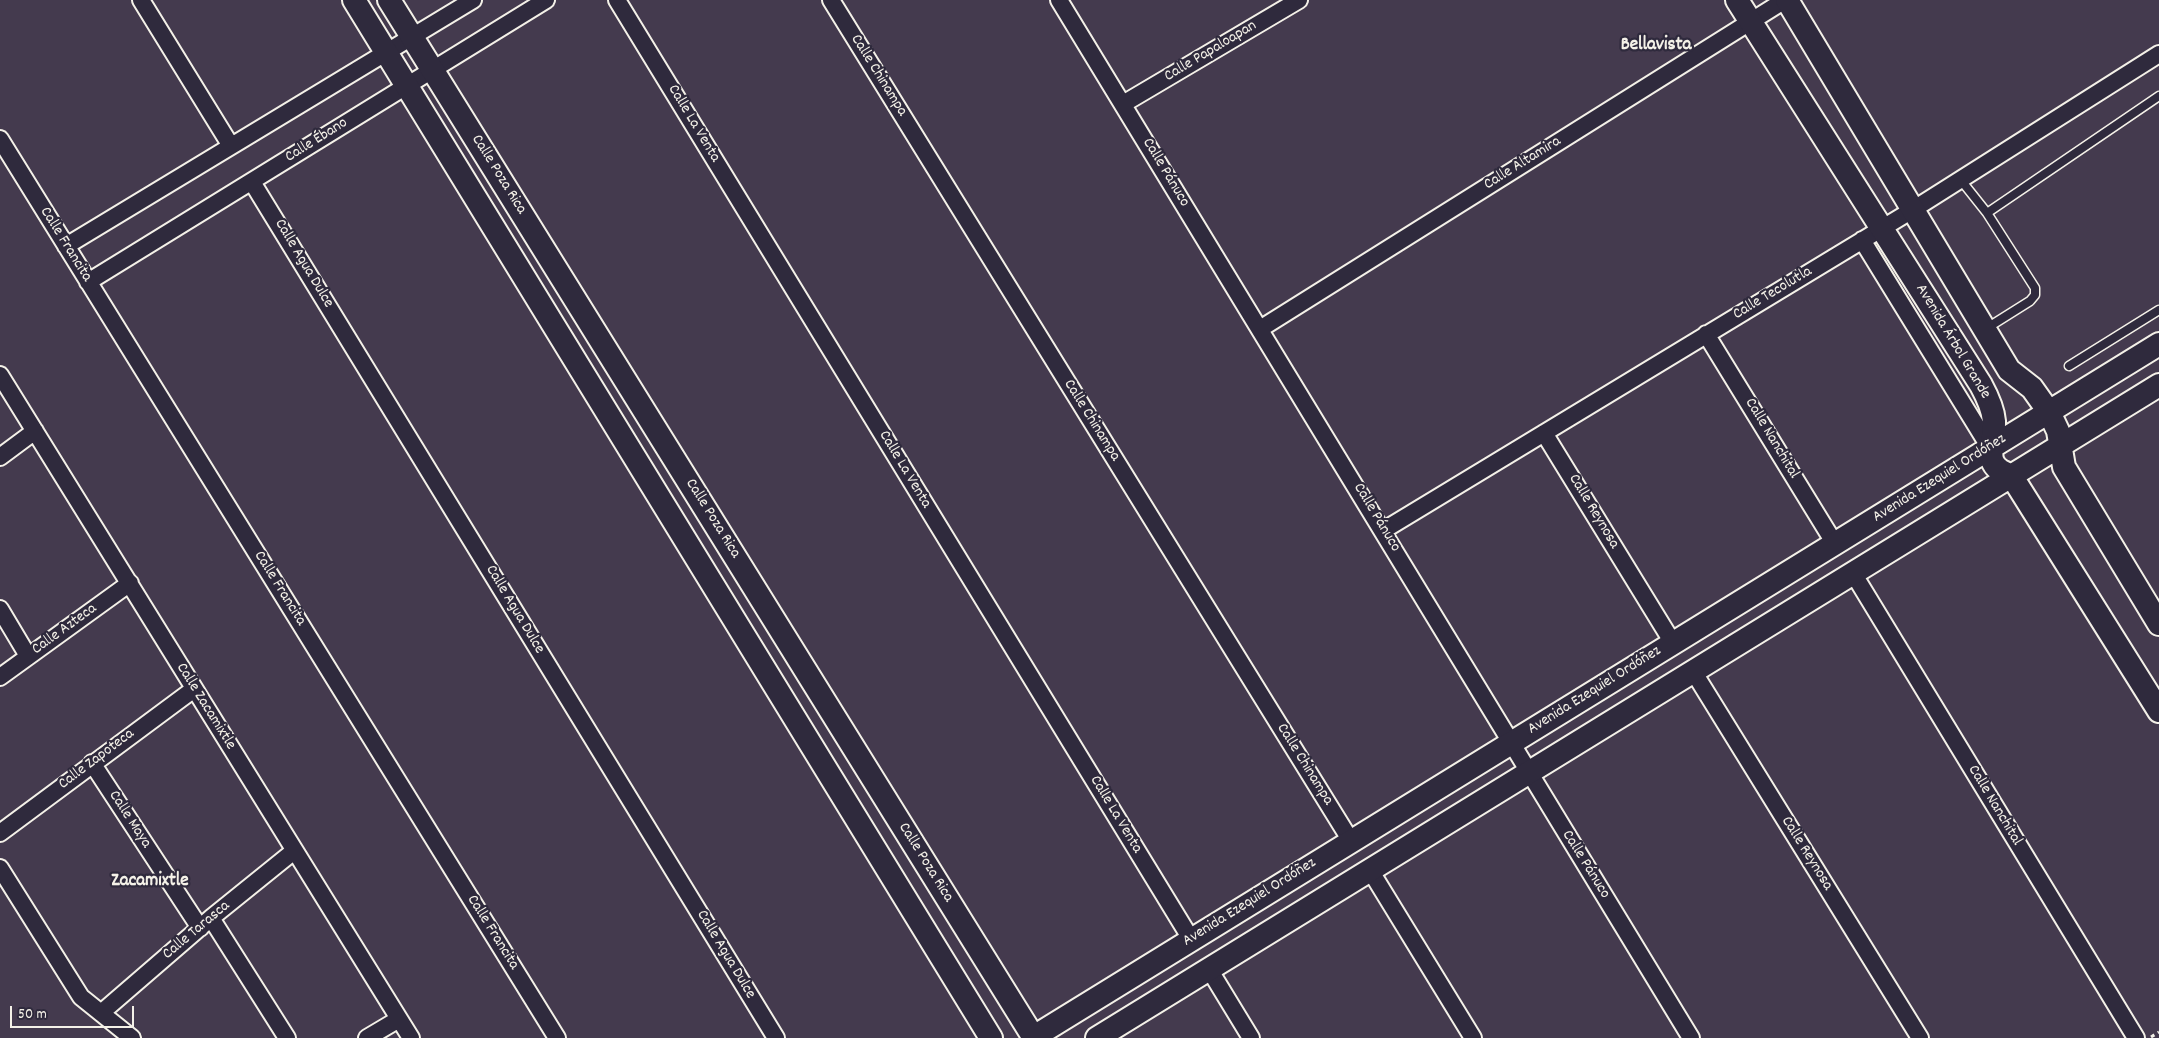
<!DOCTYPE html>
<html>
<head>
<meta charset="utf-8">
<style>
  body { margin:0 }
  #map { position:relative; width:2159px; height:1038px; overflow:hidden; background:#443a4e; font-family:Dekko,sans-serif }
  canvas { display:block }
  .scale { position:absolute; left:10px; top:1006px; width:124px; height:22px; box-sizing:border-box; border:2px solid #f4f1e8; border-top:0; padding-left:6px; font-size:15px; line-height:18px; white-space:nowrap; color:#f4f1e8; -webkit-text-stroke:4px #2f2a3d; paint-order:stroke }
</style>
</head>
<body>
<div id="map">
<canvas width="2159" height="1038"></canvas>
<div class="scale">50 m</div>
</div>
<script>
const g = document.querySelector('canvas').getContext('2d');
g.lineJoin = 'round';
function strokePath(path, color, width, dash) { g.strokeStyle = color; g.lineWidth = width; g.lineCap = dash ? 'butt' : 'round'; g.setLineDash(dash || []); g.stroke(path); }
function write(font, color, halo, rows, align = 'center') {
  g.font = font + ' Dekko,sans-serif'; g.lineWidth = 4.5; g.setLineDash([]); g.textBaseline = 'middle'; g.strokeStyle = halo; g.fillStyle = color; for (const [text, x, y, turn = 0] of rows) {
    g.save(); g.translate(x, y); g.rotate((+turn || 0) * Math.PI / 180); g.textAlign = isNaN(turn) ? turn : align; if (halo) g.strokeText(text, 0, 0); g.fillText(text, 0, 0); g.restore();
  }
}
const lane = new Path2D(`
  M1960,179L1987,213L2035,288V295L2030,301L1987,328
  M1987,213L2159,96
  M2069,366L2159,310`);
const street = new Path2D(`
  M141,0L231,146
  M617,0L1191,939
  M831,0L1351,841
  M1059,0L1691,1038
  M1123,104L1299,0
  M0,139L557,1038
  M252,182L776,1038
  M1862,240L1990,448
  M66,246L473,0
  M88,282L546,0
  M1260,329L1785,0
  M1706,334L1835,544
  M0,375L411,1038
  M1544,433L1673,643
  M0,457L35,431
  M1384,530L1914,209L2159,54
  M1853,573L2136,1038
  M0,609L28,656
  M1693,671L1920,1038
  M0,677L130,583
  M92,763L200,928
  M0,833L194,689
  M0,868L81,997L132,1038
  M1370,870L1473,1038
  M211,918L287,1038
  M1209,969L1251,1038
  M101,1013L211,918L294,851
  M367,1038L399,1019`);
const secondary = new Path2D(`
  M354,0L991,1038
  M389,0L1034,1038
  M1737,0L1981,385C1987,396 1993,408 1994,421C1995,445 1980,466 2011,475L2159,711
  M1787,0L2009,370L2032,388L2049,412L2058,431L2064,467L2159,624
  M1032,1038L2159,344
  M1097,1038L2159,385`);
strokePath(lane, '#f4f1e8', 11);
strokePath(street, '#f4f1e8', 20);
strokePath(secondary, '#f4f1e8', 26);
strokePath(new Path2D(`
  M2151,1037L2159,1032`), '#f4f1e8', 3, [4, 4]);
strokePath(lane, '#2f2a3d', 8);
strokePath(street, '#2f2a3d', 16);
strokePath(secondary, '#2f2a3d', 22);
write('16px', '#f4f1e8', '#2f2a3d', [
  ["Calle Papaloapan",1211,52,-31],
  ["Calle Chinampa",878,76,58],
  ["Calle La Venta",693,124,59],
  ["Calle Ébano",317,141,-32],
  ["Calle Altamira",1523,164,-32],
  ["Calle Pánuco",1165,173,59],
  ["Calle Poza Rica",498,175,58],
  ["Calle Francita",65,245,58],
  ["Calle Agua Dulce",303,264,59],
  ["Calle Tecolutla",1773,294,-31],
  ["Avenida Árbol Grande",1952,342,59],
  ["Calle Chinampa",1091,421,58],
  ["Calle Nanchital",1771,439,59],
  ["Calle La Venta",904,470,59],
  ["Avenida Ezequiel Ordóñez",1940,479,-32],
  ["Calle Reynosa",1593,512,59],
  ["Calle Pánuco",1376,518,59],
  ["Calle Poza Rica",712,519,58],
  ["Calle Francita",279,589,58],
  ["Calle Agua Dulce",514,610,59],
  ["Calle Azteca",65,630,-36],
  ["Avenida Ezequiel Ordóñez",1595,691,-32],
  ["Calle Zacamixtle",205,707,58],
  ["Calle Zapoteca",97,760,-37],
  ["Calle Chinampa",1304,765,58],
  ["Calle Nanchital",1994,806,59],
  ["Calle La Venta",1115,815,59],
  ["Calle Maya",129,820,57],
  ["Calle Reynosa",1806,854,58],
  ["Calle Poza Rica",925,863,58],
  ["Calle Pánuco",1585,865,58],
  ["Avenida Ezequiel Ordóñez",1250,903,-32],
  ["Calle Tarasca",197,931,-40],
  ["Calle Francita",492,933,58],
  ["Calle Agua Dulce",725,955,59]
]);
write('bold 19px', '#f4f1e8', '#2f2a3d', [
  ["Bellavista",1656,46],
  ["Zacamixtle",150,882]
]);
</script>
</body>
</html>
